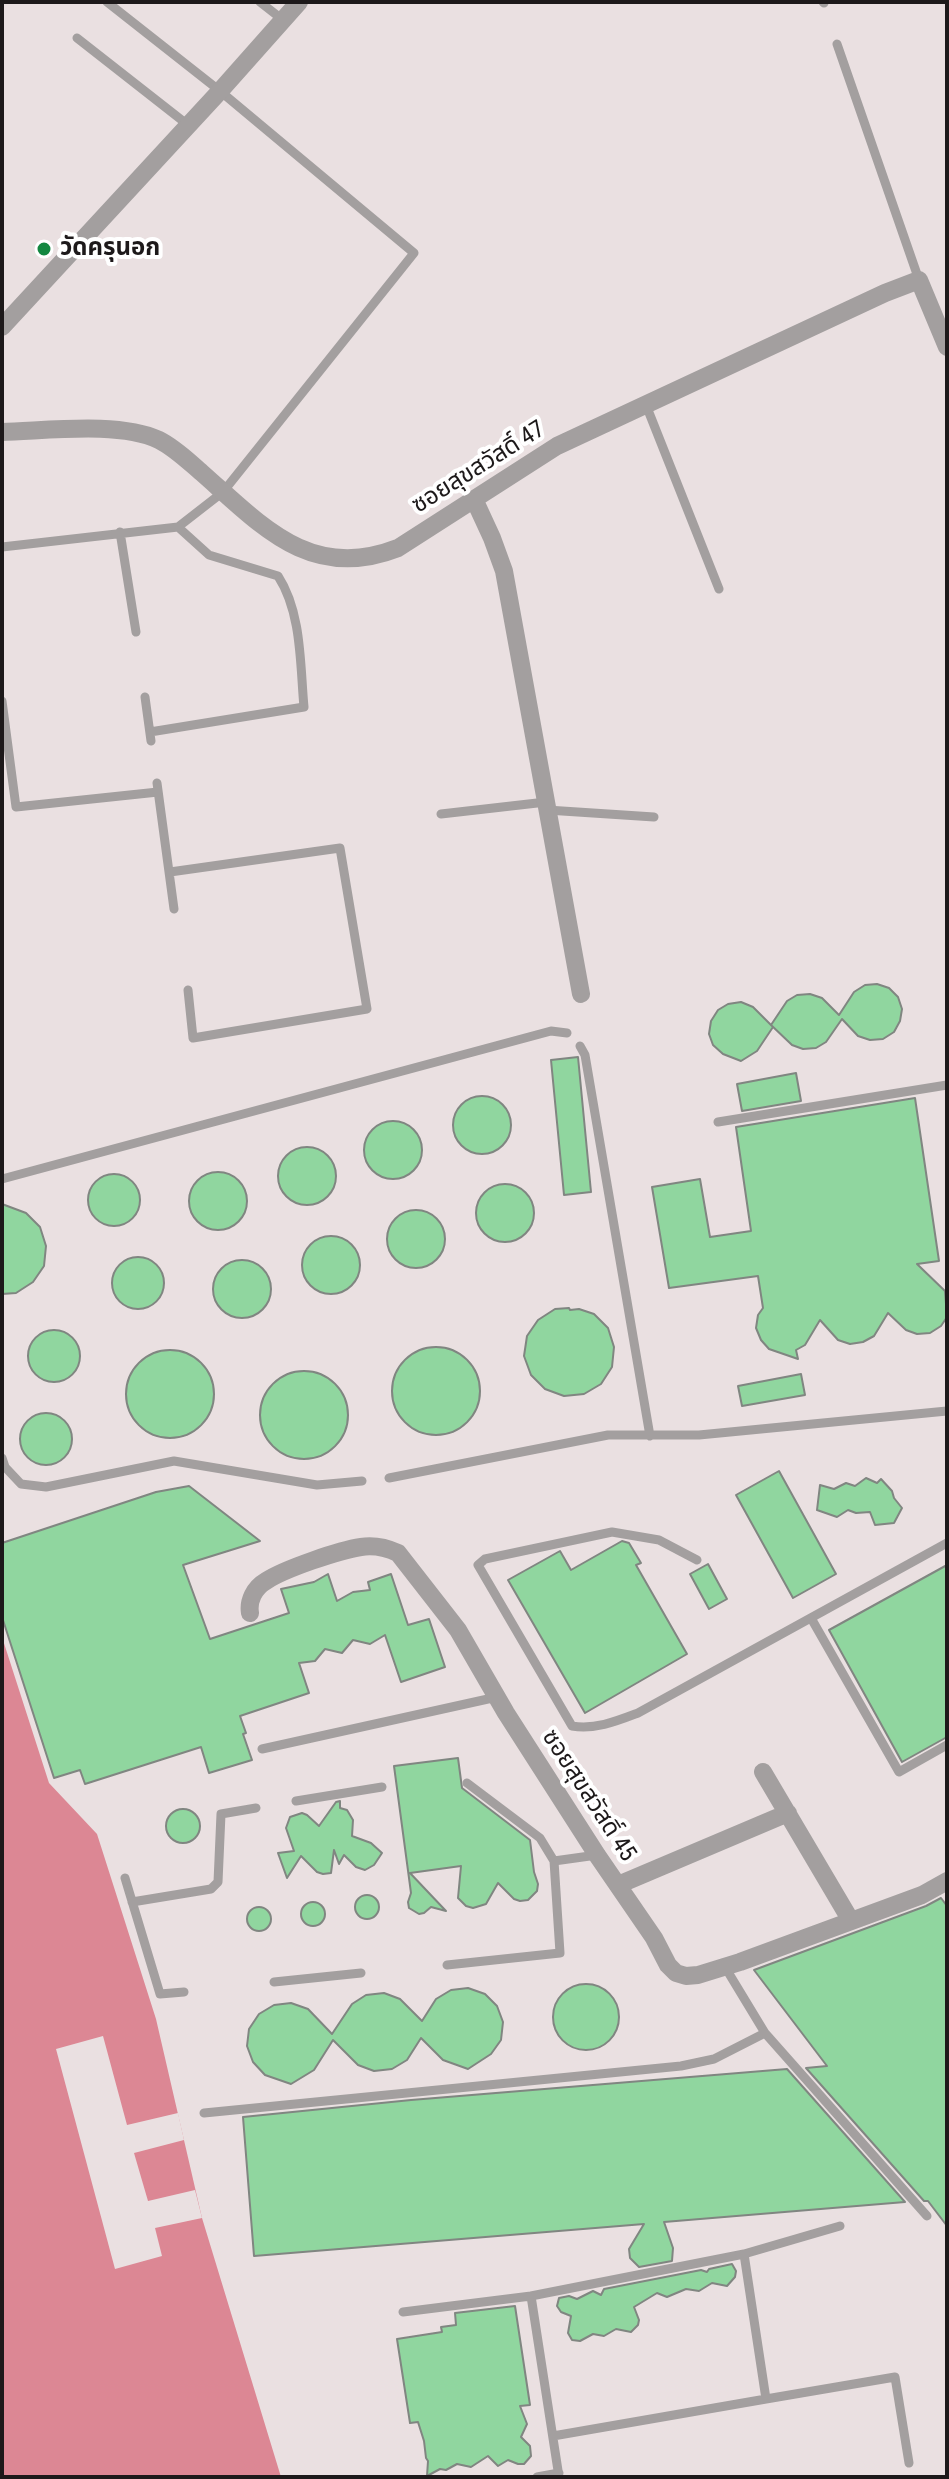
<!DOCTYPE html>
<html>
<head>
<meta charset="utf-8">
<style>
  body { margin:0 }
  #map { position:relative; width:949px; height:2479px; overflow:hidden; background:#eae0e1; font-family:"Roboto Condensed",sans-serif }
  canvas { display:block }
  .frame { position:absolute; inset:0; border:4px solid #1d191a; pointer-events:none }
</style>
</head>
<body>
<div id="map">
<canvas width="949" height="2479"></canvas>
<div class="frame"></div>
</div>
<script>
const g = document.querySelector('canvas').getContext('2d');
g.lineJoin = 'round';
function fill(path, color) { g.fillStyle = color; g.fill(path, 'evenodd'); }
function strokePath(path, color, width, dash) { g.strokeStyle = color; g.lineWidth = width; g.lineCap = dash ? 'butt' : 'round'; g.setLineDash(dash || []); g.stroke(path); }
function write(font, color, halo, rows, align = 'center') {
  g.font = font + ' "Roboto Condensed","Noto Sans Thai",sans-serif'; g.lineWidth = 8; g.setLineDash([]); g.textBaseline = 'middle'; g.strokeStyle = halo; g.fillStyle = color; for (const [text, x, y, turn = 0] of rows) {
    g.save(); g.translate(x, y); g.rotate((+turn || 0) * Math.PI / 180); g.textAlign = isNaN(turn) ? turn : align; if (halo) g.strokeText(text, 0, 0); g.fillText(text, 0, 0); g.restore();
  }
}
fill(new Path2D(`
  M2,1637L49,1783L97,1834L156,2019L202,2218L281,2477H2Z`), '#dc8794');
fill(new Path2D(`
  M103,2036L127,2125L178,2113L184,2140L134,2153L148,2201L195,2190L202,2218L155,2228L162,2256L115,2269L56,2049Z`), '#eae0e1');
const building = new Path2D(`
  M877,984L889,988L898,997L902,1009L900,1021L894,1032L883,1039L870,1040L858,1036L842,1019L826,1042L816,1048L803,1049L792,1045L771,1025L787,1001L797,995L810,994L822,998L839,1015L854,992L865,985Z
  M741,1002L753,1007L773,1027L757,1051L741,1061L723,1054L713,1045L709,1034L711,1021L718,1010L728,1004Z
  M578,1057L591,1192L564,1195L551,1060Z
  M796,1073L801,1101L742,1111L737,1084Z
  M453 1125a29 29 0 1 1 58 0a29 29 0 1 1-58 0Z
  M915,1098L939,1261L917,1264L945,1291L947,1317L941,1326L930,1333L917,1334L906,1330L888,1313L874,1336L863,1342L850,1344L838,1340L820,1320L805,1345L796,1350L798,1359L769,1349L761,1340L756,1328L758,1315L763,1308L758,1276L669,1288L652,1187L700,1179L710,1237L751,1231L736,1127Z
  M364 1150a29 29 0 1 1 58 0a29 29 0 1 1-58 0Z
  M278 1176a29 29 0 1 1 58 0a29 29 0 1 1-58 0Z
  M189 1201a29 29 0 1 1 58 0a29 29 0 1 1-58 0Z
  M88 1200a26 26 0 1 1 52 0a26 26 0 1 1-52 0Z
  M476 1213a29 29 0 1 1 58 0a29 29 0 1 1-58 0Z
  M2,1204L26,1213L40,1227L46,1246L44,1266L33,1282L16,1293L2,1294Z
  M387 1239a29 29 0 1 1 58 0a29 29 0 1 1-58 0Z
  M302 1265a29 29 0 1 1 58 0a29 29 0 1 1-58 0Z
  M112 1283a26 26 0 1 1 52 0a26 26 0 1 1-52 0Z
  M213 1289a29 29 0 1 1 58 0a29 29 0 1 1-58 0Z
  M569,1308L570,1310L579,1309L594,1314L608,1328L614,1347L612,1367L601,1384L584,1394L564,1396L545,1389L531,1375L524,1356L527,1336L538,1320L555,1309Z
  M28 1356a26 26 0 1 1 52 0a26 26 0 1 1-52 0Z
  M392 1391a44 44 0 1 1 88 0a44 44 0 1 1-88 0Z
  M126 1394a44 44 0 1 1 88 0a44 44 0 1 1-88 0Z
  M260 1415a44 44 0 1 1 88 0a44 44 0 1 1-88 0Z
  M801,1374L805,1395L742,1406L738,1386Z
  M20 1439a26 26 0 1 1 52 0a26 26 0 1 1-52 0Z
  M779,1471L836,1574L793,1598L736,1495Z
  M866,1478L877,1483L881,1479L892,1491L894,1498L902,1508L894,1523L875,1525L870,1512L856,1513L848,1510L837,1517L817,1510L820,1485L834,1489L846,1483L855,1486Z
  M189,1486L260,1541L183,1565L210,1639L289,1613L281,1589L314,1582L328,1574L337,1601L353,1592L370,1590L368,1582L391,1574L408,1625L429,1619L445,1667L401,1682L385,1635L370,1644L353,1640L342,1653L325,1649L315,1661L299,1663L309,1693L240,1716L246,1733L243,1734L252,1760L209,1773L201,1747L85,1784L80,1770L54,1778L2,1617V1543L156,1492Z
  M622,1541L629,1543L641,1563L636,1565L687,1654L585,1713L508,1580L560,1551L571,1570Z
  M708,1564L727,1599L709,1609L690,1574Z
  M947,1565V1737L902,1762L829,1630Z
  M458,1758L462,1788L530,1840L534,1872L538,1884L537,1891L528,1900L520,1901L514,1899L498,1883L486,1904L473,1908L466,1906L458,1898L461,1866L410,1873L446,1911L431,1907L424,1913L419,1914L409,1908L408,1902L411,1893L394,1766Z
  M340,1801V1808L347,1810L353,1820L352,1836L371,1843L382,1853L374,1865L365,1870L356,1867L344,1855L339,1864L334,1850L331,1873L323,1874L317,1872L301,1856L287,1878L278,1853L294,1851L286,1828L290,1817L302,1813L307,1815L319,1826L336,1802Z
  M166 1826a17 17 0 1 1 34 0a17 17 0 1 1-34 0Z
  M355 1907a12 12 0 1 1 24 0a12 12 0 1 1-24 0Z
  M941,1898L947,1906V2226L928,2201H924L806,2068L827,2066L754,1970L926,1906Z
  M301 1914a12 12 0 1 1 24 0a12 12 0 1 1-24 0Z
  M247 1919a12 12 0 1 1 24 0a12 12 0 1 1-24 0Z
  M553 2017a33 33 0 1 1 66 0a33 33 0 1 1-66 0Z
  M468,1988L485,1994L497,2006L503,2022L501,2040L491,2054L468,2069L443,2060L421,2038L407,2060L392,2069L374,2071L358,2065L333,2040L314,2070L291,2084L265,2075L253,2062L247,2046L249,2029L259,2014L274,2005L291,2003L308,2009L332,2034L352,2004L366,1995L384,1993L400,1999L422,2021L436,1999L451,1990Z
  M787,2069L905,2202L664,2222L673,2248L672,2261L639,2267L630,2258L629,2249L644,2224L254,2256L243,2117L411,2100Z
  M732,2264L736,2271L735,2277L727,2286L712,2283L699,2291L686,2289L667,2297L657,2293L634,2307L639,2320L638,2325L631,2332L616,2329L604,2336L593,2334L580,2341L572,2340L568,2333L571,2316L561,2312L557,2306L559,2298L569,2296L577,2299L593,2291L601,2295L604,2289L701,2270L707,2272L709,2269Z
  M515,2306L530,2405L520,2406L527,2424L521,2437L530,2446L531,2456L524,2464H518L508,2460L498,2466L488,2456L471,2467L457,2464L446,2470L440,2469L427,2476L428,2461L426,2458L424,2441L418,2422L410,2423L397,2339L442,2332L441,2327L456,2325L455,2313Z`);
fill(building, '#90d69f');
strokePath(building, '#808681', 2);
strokePath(new Path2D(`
  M260,2L283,20
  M823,2L824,3
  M77,38L188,125
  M837,44L919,280
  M646,405L719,589
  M120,532L136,632
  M2,547L178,527L223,492L414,253L220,91L107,2
  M145,697L151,741
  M2,701L16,807L158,792
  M150,732L304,707C300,665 302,613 278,576L209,555L178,527
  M157,783L174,909
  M547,810L654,817
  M441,814L546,802
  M170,872L340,848L367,1009L193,1038L188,990
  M580,1046L585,1055L650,1436
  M718,1122L947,1085
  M2,1179L551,1031L567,1033
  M2,1458L5,1467L21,1484L46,1487L174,1461L317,1485L362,1481
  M389,1478L608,1435H699L947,1411
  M697,1560L659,1540L612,1532L485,1559L478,1565L572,1726C595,1730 617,1721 638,1713L947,1543
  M811,1618L899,1772L947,1745
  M262,1749L497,1697
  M467,1783L540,1838L554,1861
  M296,1801L382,1787
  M125,1878L160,1994L184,1992
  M132,1902L211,1889L218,1882L221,1814L256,1808
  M447,1965L560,1953L554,1861L597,1855
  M725,1967L765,2033L927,2216
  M274,1982L361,1973
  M204,2113L681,2066L714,2059L765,2033
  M744,2254L840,2226
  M531,2296L744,2254L766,2399L553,2436
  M403,2312L531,2296L559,2477
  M766,2399L895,2377L909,2463
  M537,2477L559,2473`), '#a39f9f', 9);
strokePath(new Path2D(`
  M2,327L220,91L299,2
  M2,432C46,431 119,421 159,440C175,448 188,461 202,473C262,526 311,582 398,548L557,446L885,293L919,280L947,347
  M474,499L492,538L504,571L581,994
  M250,1613C248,1601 254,1588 266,1581C284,1569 340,1550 361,1547C374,1545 387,1548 398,1553L458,1630L506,1713L597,1855L654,1938L668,1965L676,1973L686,1976L698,1975L740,1962L922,1895L947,1881
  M763,1772L851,1921
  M618,1885L788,1813`), '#a39f9f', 18);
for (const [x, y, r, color] of [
  [44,249,8,"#138740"]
]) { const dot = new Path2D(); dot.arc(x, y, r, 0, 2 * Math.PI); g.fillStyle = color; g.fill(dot); strokePath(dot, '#fff', 3); }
write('bold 24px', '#1d191a', '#fff', [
  ["วัดครุนอก",60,249]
], 'left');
write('24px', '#1d191a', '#fff', [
  ["ซอยสุขสวัสดิ์ 47",479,468,-32],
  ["ซอยสุขสวัสดิ์ 45",588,1796,57]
]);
</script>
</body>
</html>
